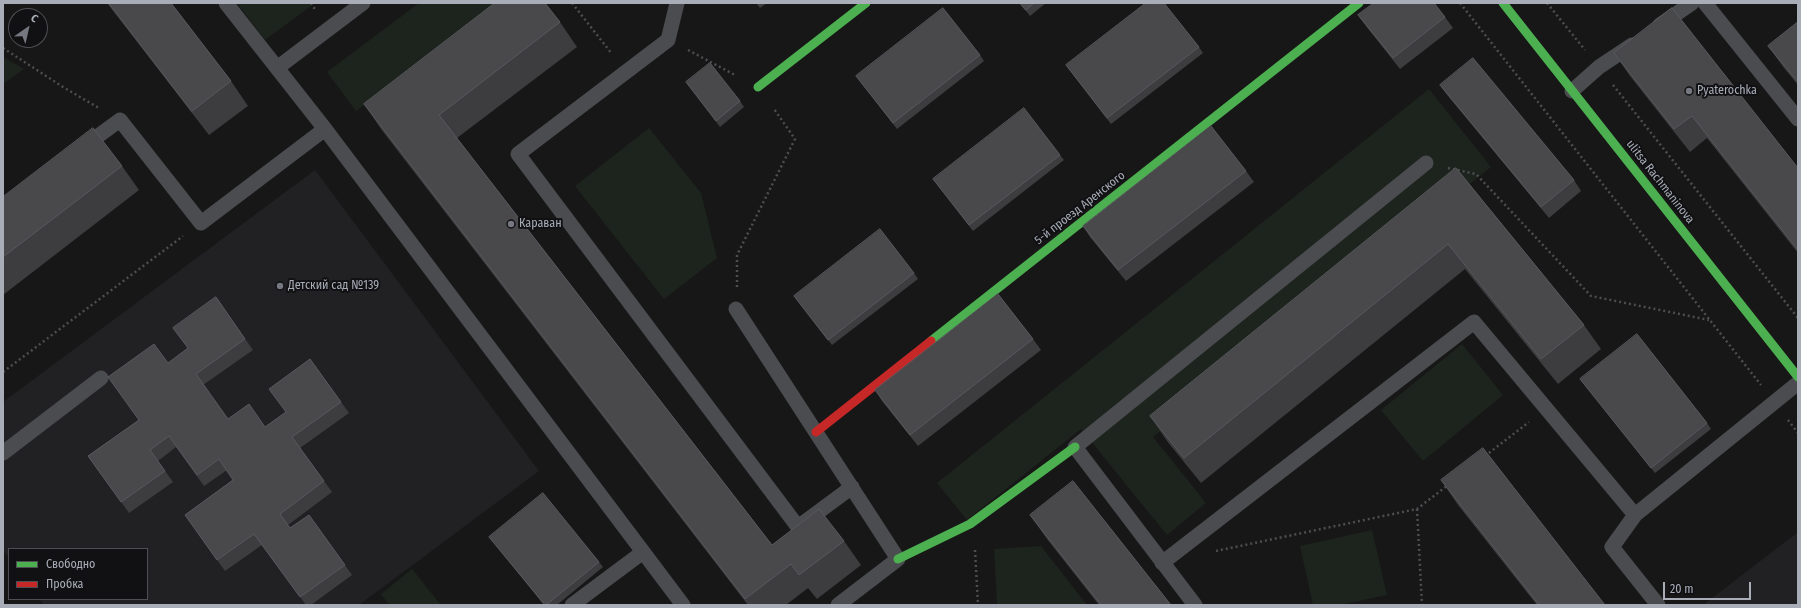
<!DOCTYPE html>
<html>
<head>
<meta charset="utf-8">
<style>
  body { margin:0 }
  #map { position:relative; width:1801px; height:608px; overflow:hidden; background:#171717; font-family:"Fira Sans Condensed",sans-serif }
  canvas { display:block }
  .frame { position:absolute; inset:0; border:4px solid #a8adb8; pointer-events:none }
  .legend { position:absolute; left:8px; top:548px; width:140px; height:52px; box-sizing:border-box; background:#111113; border:1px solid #4d4f55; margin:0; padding:5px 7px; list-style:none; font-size:12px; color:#a8adb8 }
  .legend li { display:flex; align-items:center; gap:8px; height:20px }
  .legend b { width:20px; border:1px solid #4d4f55 }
  .north { position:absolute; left:8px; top:8px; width:40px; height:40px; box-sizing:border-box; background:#111113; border:1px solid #4d4f55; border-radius:50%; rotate:34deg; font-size:11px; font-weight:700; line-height:16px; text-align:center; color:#a8adb8 }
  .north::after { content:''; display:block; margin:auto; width:14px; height:18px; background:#757880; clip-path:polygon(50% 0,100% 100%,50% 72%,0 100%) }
  .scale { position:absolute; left:1663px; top:582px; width:88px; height:18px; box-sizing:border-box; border:2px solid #a8adb8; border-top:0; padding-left:5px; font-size:12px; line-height:14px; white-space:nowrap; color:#a8adb8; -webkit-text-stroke:3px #111113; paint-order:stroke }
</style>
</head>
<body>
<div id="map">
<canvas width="1801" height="608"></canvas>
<div class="frame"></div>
<ul class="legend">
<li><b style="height:5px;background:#4caf50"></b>Свободно</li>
<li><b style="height:5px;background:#c62828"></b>Пробка</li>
</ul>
<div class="north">С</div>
<div class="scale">20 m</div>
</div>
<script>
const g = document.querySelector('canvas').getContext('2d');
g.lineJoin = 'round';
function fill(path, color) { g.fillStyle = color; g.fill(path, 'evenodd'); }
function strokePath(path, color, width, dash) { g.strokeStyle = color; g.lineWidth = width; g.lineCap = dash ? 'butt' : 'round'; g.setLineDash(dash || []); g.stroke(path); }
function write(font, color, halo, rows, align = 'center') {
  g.font = font + ' "Fira Sans Condensed",sans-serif'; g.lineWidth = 4; g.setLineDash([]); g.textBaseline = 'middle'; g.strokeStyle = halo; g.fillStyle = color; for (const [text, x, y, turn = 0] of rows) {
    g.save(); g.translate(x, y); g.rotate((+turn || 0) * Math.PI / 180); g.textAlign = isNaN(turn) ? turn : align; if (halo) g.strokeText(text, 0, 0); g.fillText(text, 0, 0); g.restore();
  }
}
fill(new Path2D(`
  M315,170L539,471L359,605H44L39,599H147V549H9V558L3,550V402Z
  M1798,532V605H1703Z`), '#212123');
fill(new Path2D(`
  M237,3H315L265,40Z
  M419,3H499L356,111L327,72Z
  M3,57L24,69L3,84Z
  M1429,89L1491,167L1153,437L1206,503L1167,535L1081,429L967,520L937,483Z
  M649,128L701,193L717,258L664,299L575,186Z
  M1462,344L1503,395L1423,461L1381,410Z
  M1372,530L1387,595L1340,605H1313L1300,546Z
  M1041,546L1087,605H997L994,549Z
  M412,569L441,605H389L381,594Z`), '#1d241e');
strokePath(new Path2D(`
  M311,3L316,11
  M572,3L612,54
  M1460,3L1761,385
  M1547,3L1585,50
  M3,48L63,87L99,108
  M688,50L735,75
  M1613,85L1798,318
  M1448,168L1476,174L1591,296L1709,320
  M737,287V255L795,139L774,109
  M3,372L183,236
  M1788,420L1798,433
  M1485,456L1529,422
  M1417,509L1422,605
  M975,550L978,605
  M1216,551L1417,509L1448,485`), '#4d4e52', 2.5, [2, 3]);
strokePath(new Path2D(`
  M226,3L325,129L683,605
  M677,3L668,40L518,154L798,527L852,487
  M1705,3L1798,119
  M1660,25L1692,3
  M277,68L363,3
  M1572,91L1599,67L1632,45
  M83,147L120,120L201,223L325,129
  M736,309L898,559L838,605
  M3,453L101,378
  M1635,515L1612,547L1658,605
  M1162,563L1474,322L1635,515L1798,383
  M572,605L643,552
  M1195,605L1075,447L1426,163`), '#4b4c50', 15);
strokePath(new Path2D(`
  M1503,3L1798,377
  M758,87L866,3
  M931,341L1359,3
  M898,559L970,524L1075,447`), '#4caf50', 9);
strokePath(new Path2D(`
  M816,432L931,341`), '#c62828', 9);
fill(new Path2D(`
  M107,3H171L231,81L248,106L209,135Z
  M756,3H767L760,8Z
  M1020,3H1046L1030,16Z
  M1358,15L1445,17L1453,28L1400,69L1366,26Z
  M560,22L577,47L457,138L772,545L844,541L861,565L817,599L808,588L786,605H748L381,129L364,104Z
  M1798,22V85L1784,68L1768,46Z
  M1199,47L1203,53L1111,124L1066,65Z
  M1614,53L1798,168V253L1707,138L1690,152L1630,76Z
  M980,55L984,61L897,129L856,76Z
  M686,82L740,101L744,107L720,127Z
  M1440,85L1574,180L1581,191L1549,218L1448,96Z
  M1060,155L1064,160L973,231L933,179Z
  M122,166L139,190L3,295V197Z
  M1456,168L1584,325L1601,349L1558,384L1465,269L1201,483L1167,441L1150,416Z
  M1246,171L1254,182L1126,281L1090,237L1083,226Z
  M914,273L918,279L832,345L794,296Z
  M216,297L253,350L203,385L228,419L265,427L286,412L310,359L349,413L300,448L332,492L288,525L290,528L309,515L352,575L311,605H306L262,545L225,571L185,515L233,480L227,470L204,486L176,447L158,461L173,482L129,513L88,456L139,420L168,363L188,348L173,328Z
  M1033,339L1041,350L918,446L882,401L875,390Z
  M1580,379L1707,423L1711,429L1655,473Z
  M1441,480L1605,605H1537L1458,505Z
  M1030,515L1171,605H1099L1047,539Z
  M489,537L599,562L603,567L557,605H544Z`), '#3d3d3f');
const building = new Path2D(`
  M109,3H171L231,81L192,111Z
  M495,3H545L560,22L439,115L772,545L819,509L844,541L799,575L791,564L745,599L364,104Z
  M1020,3H1034L1026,10Z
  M1146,3H1164L1199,47L1107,118L1066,65Z
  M1374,3H1434L1445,17L1393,58L1358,15Z
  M943,8L980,55L893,123L856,76Z
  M1672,8L1798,168V250L1692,116L1674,129L1614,53Z
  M1798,22V82L1768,46Z
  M1473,58L1574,180L1541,207L1440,85Z
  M710,63L740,101L716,121L686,82Z
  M1024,108L1060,155L969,225L933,179Z
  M1211,126L1246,171L1118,270L1083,226Z
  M93,128L122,166L3,257V197Z
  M1456,168L1584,325L1541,359L1448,244L1184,458L1150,416Z
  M880,229L914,273L828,340L794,296Z
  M998,294L1033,339L910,435L875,390Z
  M216,297L245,339L196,374L228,419L249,404L265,427L286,412L269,389L310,359L341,402L292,437L324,481L280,514L290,528L309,515L345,565L300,597L254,534L217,560L185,515L233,480L219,459L197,475L169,436L150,450L165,471L121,502L88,456L139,420L108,377L154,344L168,363L188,348L173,328Z
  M1637,334L1707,423L1651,468L1580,379Z
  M1483,448L1605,605H1539L1441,480Z
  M1073,481L1171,605H1101L1030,515Z
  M543,493L599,562L546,605H545L489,537Z`);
fill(building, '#49494c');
strokePath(building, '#58595d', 1);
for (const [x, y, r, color] of [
  [1689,91,4,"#757880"],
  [511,224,4,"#757880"],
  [280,286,4,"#757880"]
]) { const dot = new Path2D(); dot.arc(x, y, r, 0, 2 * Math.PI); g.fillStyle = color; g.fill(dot); strokePath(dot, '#111113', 1.5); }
write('12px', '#a8adb8', '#111113', [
  ["Pyaterochka",1697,91],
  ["Караван",519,224],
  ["Детский сад №139",288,286]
], 'left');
write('12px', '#a8adb8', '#111113', [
  ["ulitsa Rachmaninova",1660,182,52],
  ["5-й проезд Аренского",1080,208,-38]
]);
</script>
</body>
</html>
